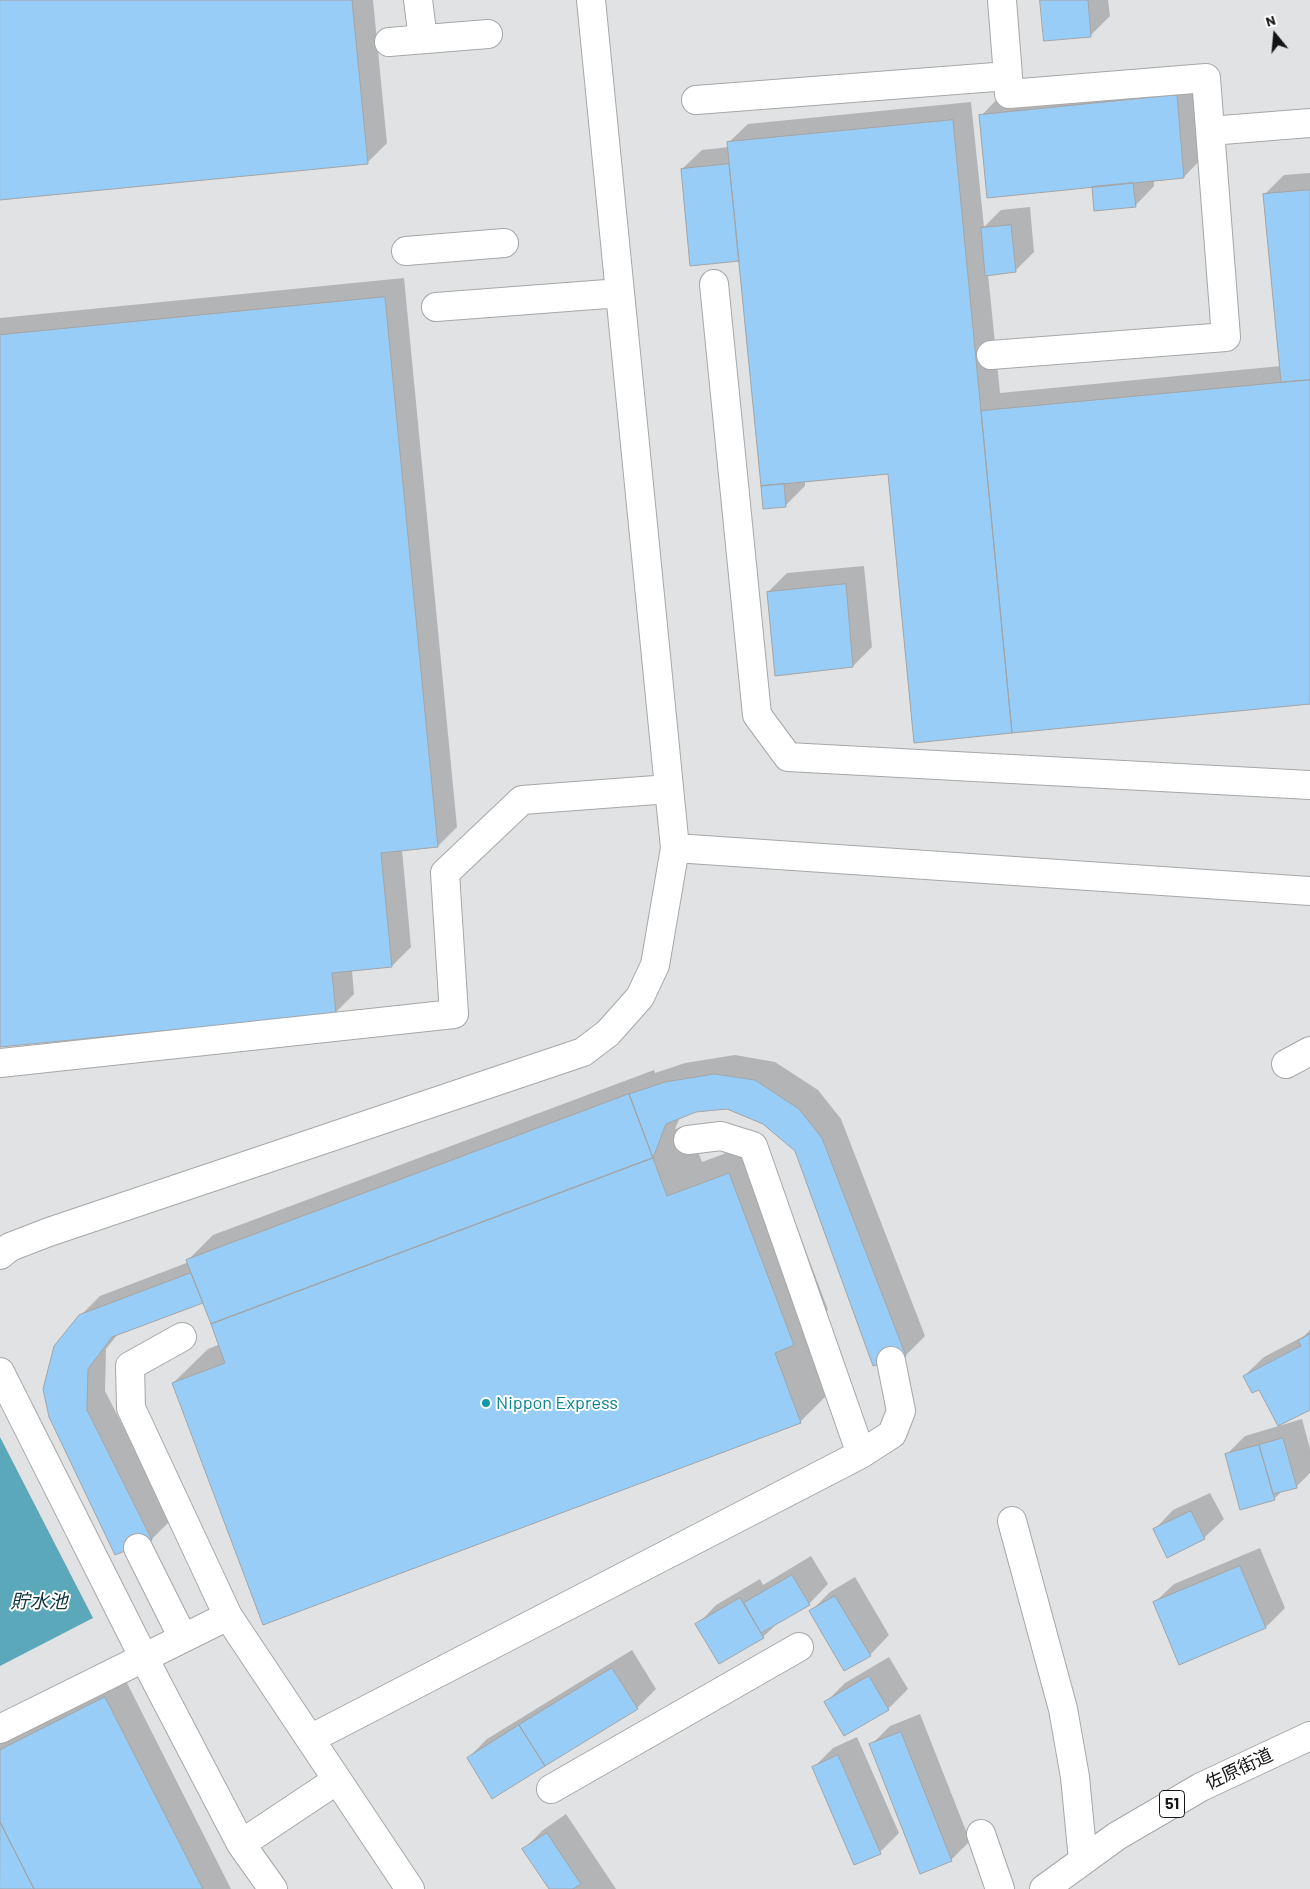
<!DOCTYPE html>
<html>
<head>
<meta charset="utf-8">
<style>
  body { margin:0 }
  #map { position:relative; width:1310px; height:1889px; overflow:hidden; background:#e0e2e3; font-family:Barlow,sans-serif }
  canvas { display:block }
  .north { position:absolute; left:1250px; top:10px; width:50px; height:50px; -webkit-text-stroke:4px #fff; paint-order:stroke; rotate:343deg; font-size:14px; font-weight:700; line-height:20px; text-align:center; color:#141415 }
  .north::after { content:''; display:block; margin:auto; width:18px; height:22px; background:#141415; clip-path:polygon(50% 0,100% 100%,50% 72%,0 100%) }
</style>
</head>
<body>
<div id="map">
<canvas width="1310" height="1889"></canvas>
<div class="north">N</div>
</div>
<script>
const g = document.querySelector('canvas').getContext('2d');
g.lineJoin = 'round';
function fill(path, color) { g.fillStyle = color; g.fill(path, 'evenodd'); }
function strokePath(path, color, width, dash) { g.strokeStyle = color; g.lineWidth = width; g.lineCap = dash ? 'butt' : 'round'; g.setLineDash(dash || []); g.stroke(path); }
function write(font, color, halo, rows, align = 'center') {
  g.font = font + ' Barlow,"Noto Sans JP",sans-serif'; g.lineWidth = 4; g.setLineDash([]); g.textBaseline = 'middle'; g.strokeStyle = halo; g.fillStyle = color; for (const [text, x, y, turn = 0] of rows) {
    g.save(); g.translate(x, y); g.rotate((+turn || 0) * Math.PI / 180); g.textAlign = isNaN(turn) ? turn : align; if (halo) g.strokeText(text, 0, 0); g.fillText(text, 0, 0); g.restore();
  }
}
fill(new Path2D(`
  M0,1437L93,1618L0,1666Z`), '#5ca8bb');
fill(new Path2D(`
  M0,0H373L387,143L368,162L0,199Z
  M1041,0H1108L1110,16L1091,35Z
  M1196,77L1203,157L1184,177L1154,180V186L1135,206L1093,186L981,116L1000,96Z
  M971,102L984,227L1001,210L1030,207L1034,252L1015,271L988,274L1000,393L1281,366L1264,195L1284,175L1310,173V703L889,472L805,481V486L786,505L764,508L740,260L682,169L702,150L729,147L728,143L748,124Z
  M404,278L457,827L438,846L402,850L411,947L392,966L352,970L354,994L335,1013L0,1046V318Z
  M864,566L872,647L853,666L768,592L787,573Z
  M735,1055L775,1062L818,1090L841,1119L925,1336L906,1355L796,1151L763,1123L727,1108L696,1111L680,1117L675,1129L688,1125L702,1162L764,1139L828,1310L812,1326L834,1388L800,1422L173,1383L208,1349L220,1344L203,1301L118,1334L106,1349L105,1391L171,1520L152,1539L116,1554L50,1417L80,1316L100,1296L189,1262L188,1260L213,1235L654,1070L655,1073L685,1063Z
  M1310,1330V1408L1260,1388L1244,1376L1264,1357L1304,1336Z
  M1302,1419L1310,1449V1473L1296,1487L1283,1490L1274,1499L1226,1455L1245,1436Z
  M1210,1493L1224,1519L1204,1538L1154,1530L1173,1510Z
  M1260,1548L1285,1608L1266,1627L1180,1663L1154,1603L1174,1584Z
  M811,1556L828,1584L809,1604L780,1621L763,1637L697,1625L716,1605L760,1579L763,1585Z
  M855,1577L889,1635L870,1655L811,1611L830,1592Z
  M632,1650L656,1689L637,1708L468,1758L487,1739Z
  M889,1657L908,1689L888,1709L845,1734L826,1702L845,1683Z
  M125,1679L231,1889H0V1742Z
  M920,1714L970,1841L951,1860L871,1745L890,1726Z
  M857,1737L899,1833L880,1852L814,1767L833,1748Z
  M566,1814L616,1889H550L524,1849L543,1830Z`), '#0003');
const building = new Path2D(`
  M0,0H352L368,164L0,200Z
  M1040,0H1088L1091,37L1044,41Z
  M1177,95L1184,178L987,198L979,115Z
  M953,120L1012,733L914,743L888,474L761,486L727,142Z
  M729,164L739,261L690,266L681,169Z
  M1133,183L1136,207L1094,211L1092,187Z
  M1310,190V380L1281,382L1263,194Z
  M1011,225L1016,272L985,276L981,228Z
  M385,297L438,847L381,853L392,967L332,973L336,1014L0,1047V335Z
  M1310,380V704L1012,733L981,411Z
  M784,484L786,507L763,509L761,486Z
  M846,584L853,667L775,676L767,592Z
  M715,1074L755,1080L799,1109L822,1138L906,1356L873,1366L795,1151L763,1124L727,1109L696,1112L666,1124L653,1158L629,1094L665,1082Z
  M629,1094L653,1158L211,1324L186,1260Z
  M653,1158L667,1196L729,1173L794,1345L775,1353L801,1423L263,1625L172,1383L225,1363L211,1324Z
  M191,1273L203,1303L112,1337L88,1369L87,1410L152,1540L115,1555L49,1417L43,1389L54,1346L79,1315Z
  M1310,1334V1410L1278,1426L1259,1390L1252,1393L1243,1376L1301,1346L1298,1341Z
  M1283,1438L1297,1488L1273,1494L1259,1445Z
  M1259,1445L1275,1500L1240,1510L1225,1454Z
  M1191,1511L1205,1539L1167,1558L1153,1529Z
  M1240,1566L1266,1628L1179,1665L1153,1602Z
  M792,1575L810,1605L761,1633L744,1603Z
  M835,1596L871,1656L844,1671L809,1611Z
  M740,1598L764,1638L719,1664L695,1624Z
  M612,1668L638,1709L545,1766L519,1725Z
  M869,1676L889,1710L844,1736L824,1702Z
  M105,1697L203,1889H34L0,1822V1750Z
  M519,1725L545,1766L492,1799L467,1758Z
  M901,1732L952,1861L920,1874L869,1744Z
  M838,1755L881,1854L854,1865L812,1767Z
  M0,1822L34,1889H0Z
  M547,1833L581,1884L573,1889H549L522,1849Z`);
fill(building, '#97cdf6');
strokePath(building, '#a3a4a6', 1);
const minor = new Path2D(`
  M418,0L423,39
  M1002,0L1008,76
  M389,42L488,34
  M696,100L1008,76L1009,94L1206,78L1226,337L991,355
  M1210,131L1310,123
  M406,251L504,243
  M714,284L757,715L788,757L1310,785
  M436,307L620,293
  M675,848L1310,891
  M0,1063L454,1014L445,873L522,800L669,789
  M1286,1064L1310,1051
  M0,1255L10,1247L49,1232L583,1052L608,1033L640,997L655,965L675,848L591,0
  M182,1337L130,1366L131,1408L228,1616L410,1889
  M0,1372L144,1658L241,1844L273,1889
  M861,1454L892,1434L901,1411L891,1361
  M1012,1521L1063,1709L1075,1777L1083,1860
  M138,1548L183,1638
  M0,1729L228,1616
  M310,1739L861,1454L753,1146L721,1136L688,1140
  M551,1789L799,1647
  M981,1834L1000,1889
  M241,1844L337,1780`);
const highway = new Path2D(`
  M1044,1889L1117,1836L1201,1787L1310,1736`);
strokePath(minor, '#a5a7a8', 30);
strokePath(highway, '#a5a7a8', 30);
strokePath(minor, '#fff', 28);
strokePath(highway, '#fff', 28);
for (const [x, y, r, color] of [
  [486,1403,5,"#0f9aa8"]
]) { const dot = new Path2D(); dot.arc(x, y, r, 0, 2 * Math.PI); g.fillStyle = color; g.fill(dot); strokePath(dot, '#fff', 2); }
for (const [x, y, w] of [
  [1172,1804,25]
]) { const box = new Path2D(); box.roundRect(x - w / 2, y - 13.5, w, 27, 4); g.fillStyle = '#fff'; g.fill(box); strokePath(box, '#141415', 1); }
write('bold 16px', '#141415', null, [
  ["51",1172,1804]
]);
write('18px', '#0d838f', '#fff', [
  ["Nippon Express",496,1403]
], 'left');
write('18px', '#141415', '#fff', [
  ["佐原街道",1239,1769,-25]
]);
write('italic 19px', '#0e333c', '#fff', [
  ["貯水池",39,1602]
]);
</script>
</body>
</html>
